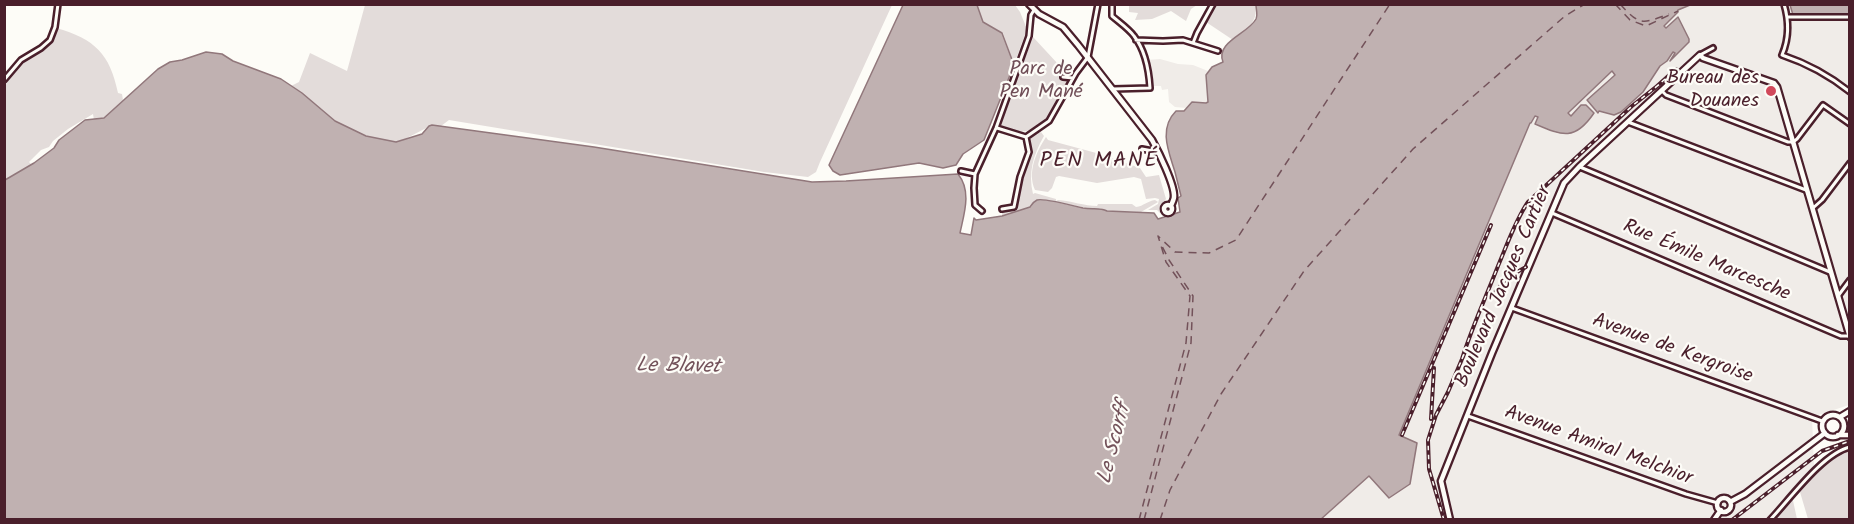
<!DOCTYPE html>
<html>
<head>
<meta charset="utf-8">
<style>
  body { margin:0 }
  #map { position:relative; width:1854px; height:524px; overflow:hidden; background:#fdfcf7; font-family:Kalam,sans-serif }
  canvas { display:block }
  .frame { position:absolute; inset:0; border:6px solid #4a1f2b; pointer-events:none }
</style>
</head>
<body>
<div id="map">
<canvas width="1854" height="524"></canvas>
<div class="frame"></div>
</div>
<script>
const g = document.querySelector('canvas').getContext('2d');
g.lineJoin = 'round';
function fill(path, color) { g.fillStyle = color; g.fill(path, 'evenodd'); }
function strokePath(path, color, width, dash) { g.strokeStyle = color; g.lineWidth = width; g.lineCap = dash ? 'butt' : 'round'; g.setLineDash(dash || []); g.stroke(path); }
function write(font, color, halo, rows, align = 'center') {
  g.font = font + ' Kalam,sans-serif'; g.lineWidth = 4.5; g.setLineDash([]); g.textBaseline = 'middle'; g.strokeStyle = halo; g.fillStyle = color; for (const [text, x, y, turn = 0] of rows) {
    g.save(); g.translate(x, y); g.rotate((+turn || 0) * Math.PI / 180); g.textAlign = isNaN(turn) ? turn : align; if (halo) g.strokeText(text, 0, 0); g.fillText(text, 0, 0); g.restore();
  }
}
fill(new Path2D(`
  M1690,5H1790L1793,15H1849V405L1812,417L1814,467L1766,519L1320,520L1369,476L1410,483L1417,443L1399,435L1530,123H1531L1534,116L1538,117L1535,125L1559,134L1593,113L1586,105L1571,116L1568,114L1612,71L1643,92L1660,66L1667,61L1673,51L1675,53L1670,60L1689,39L1677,17L1666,28L1664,26L1678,13L1677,10ZM1610,78L1611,79L1597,112L1588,98L1600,89L1599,88Z
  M1160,59L1178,64L1193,65L1208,71L1206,75L1208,102L1206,103L1192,102L1187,108L1175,107L1169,102L1168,89L1162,90L1161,86H1151L1146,60Z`), '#f0ece8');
fill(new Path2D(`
  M365,5H892L820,162L816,172L808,177L764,172L449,120L441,126L432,125L405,139L395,142L366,136L336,122L5,308V86C10,79 13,70 20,63C37,48 47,52 56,28C95,39 110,54 118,93L122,94L123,100L158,70L170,62L182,60L206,52L222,54L233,61L281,79L291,86L299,82L310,53L347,71ZM93,114L94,120H85L59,140L54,148L34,163L31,164L29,162L41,150L49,147L53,141L68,129Z
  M977,5H1015L1020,12L1027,29L1014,65L1003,33L983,22Z
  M1129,5V4L1197,5L1191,9L1186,21L1171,11L1152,19L1135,20L1138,13L1129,12Z
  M1215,5H1256C1257,24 1247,29 1233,40L1206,22Z
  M1033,37L1071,78C1054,108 1043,143 1003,128L1000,122Z
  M1041,132L1044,136C1033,155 1028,173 1033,194L1035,193L1056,199V201L1058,200C1071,201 1085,206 1097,206L1098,204H1132L1136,207C1144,206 1147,201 1155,200L1158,202L1141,212L1107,211L1101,208L1092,209L1061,203L1030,207L1002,216V209L1016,207L1021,175L1031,153L1029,141L1030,136Z
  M1046,137L1048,140L1100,154L1140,168L1146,177L1159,175L1166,199L1159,209L1161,214L1157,210H1148L1158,204L1159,199L1155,198L1146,199L1141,179L1134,177L1097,183L1059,176L1056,177L1052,188L1048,192L1035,190C1027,173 1036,152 1046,137Z
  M1849,450V519H1808L1800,492C1814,476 1828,456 1849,450Z
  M1792,496L1797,519L1770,520Z`), '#e3dcda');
const water = new Path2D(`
  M903,5H977L983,22L1002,33L1014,65L984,140L963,154L956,165L943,168L919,163L840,175L833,171L829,165Z
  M1256,5H1690L1678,10V12L1664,26L1666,28L1678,17L1689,39V42L1670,61L1675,53L1673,52L1667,61L1660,66L1643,92L1621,112L1614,115L1599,111L1598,113L1587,100L1615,75L1612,71L1568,113L1571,116L1581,105H1586L1594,113C1575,141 1563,136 1535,124L1538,117L1535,116L1531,123H1530L1399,435L1417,443L1410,484L1389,498L1369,476L1320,520L5,519V180L34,163L54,148L59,140L85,120L104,118L158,69L170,62L182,60L206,52L222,54L233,61L281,79L302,93L335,121L366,136L396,142L422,134L429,126L432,125L594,147L812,182L846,181L958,174C972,191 964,214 960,233L971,235L974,218L976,220L1002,216L1030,207C1032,204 1033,202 1037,200C1042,198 1075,206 1083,208C1092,210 1099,207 1107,211L1154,213L1158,219L1180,212L1178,198L1181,196C1179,188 1177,180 1175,172C1169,152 1158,129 1176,111H1184L1192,102L1206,103L1208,102L1206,75L1212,67L1223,62C1215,42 1248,34 1256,19C1258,14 1256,9 1256,5Z
  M1790,5H1849V15H1793Z`);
fill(water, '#c0b1b1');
strokePath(water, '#91777b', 1.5);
strokePath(new Path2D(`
  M1615,4L1630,20L1646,26L1678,11
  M1620,4C1640,26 1642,24 1669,14
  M1139,520L1186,343L1190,296L1166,262L1158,236L1175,252L1209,253L1236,240L1390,4
  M1144,520L1191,343L1193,296L1169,260L1160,242
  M1160,520L1170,490L1221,394L1304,271L1413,149L1565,16L1585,4`), '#73525a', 1.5, [8, 6]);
const street = new Path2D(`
  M1112,4V16C1119,22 1129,29 1134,36C1145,50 1149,71 1150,88L1113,89
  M1784,4C1789,21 1789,39 1782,55C1806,63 1830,76 1850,92
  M1788,17H1850
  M1136,40L1163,41L1183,40L1218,51
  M1193,43L1197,33L1213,4
  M1700,55L1713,48
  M1063,77L1073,78
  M4,80L21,60L41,48L50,40L55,27L58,4
  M1662,91L1666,95L1788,142H1793L1797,139L1823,105L1850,124
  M1628,122L1806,190
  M997,128L1026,137L1049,121L1076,73L1088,57L1098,4
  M1142,149L1158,152
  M1580,167L1830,272
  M961,171L975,174
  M1813,208L1822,200L1850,163
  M1002,209L1014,207L1020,177L1029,152L1026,137
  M982,211L975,205L974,188L975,174L996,128L1029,36L1031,15L1034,10
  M1552,213L1841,336H1849
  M1838,296L1850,280
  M1512,308L1822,421
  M1468,416L1686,494L1718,503
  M1770,520C1790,499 1823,453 1850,447`);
const secondary = new Path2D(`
  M1029,4L1039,14L1063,27L1078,45L1152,140C1158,151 1175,185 1174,197C1174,199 1172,203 1171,206
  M1164 209a4 4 0 1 1 8 0a4 4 0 1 1-8 0Z
  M1822 426a11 11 0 1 1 22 0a11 11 0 1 1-22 0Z
  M1840,417L1850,411
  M1838,435H1850
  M1717 505a7 7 0 1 1 14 0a7 7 0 1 1-14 0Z
  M1730,502L1745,494L1825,433
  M1450,520L1441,481L1492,353L1564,183L1579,167L1700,55L1703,58L1774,83L1777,87L1850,337
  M1714,520L1721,510`);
strokePath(street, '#4a1f2b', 8);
strokePath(secondary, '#4a1f2b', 9);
strokePath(street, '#fdfcf7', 3);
strokePath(secondary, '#fdfcf7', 4.5);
const rail = new Path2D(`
  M1655,88L1676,69
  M1491,297L1508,277L1526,267
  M1462,359C1472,327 1486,297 1498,266C1507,245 1515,221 1528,202L1632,106L1661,83
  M1431,419L1434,368
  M1402,435L1491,225
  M1444,520L1429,469L1428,440L1436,415L1448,392L1465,352
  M1732,520L1822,451L1850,441`);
strokePath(rail, '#4a1f2b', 4);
strokePath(rail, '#fdfcf7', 1.5, [4.5]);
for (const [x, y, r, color] of [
  [1771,91,6,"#d1495b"]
]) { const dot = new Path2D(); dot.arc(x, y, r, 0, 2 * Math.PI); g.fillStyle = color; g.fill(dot); strokePath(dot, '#fdfcf7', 2); }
write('20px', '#704e57', '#fdfcf7', [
  ["Parc de",1041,71],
  ["Pen Mané",1041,94]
]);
write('20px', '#4a1f2b', '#fdfcf7', [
  ["Bureau des",1759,80],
  ["Douanes",1759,103]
], 'right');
write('20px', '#4a1f2b', '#fdfcf7', [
  ["Rue Émile Marcesche",1706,262,23],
  ["Boulevard Jacques Cartier",1505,287,-67],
  ["Avenue de Kergroise",1672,350,20],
  ["Avenue Amiral Melchior",1598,447,20]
]);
write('italic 21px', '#73525a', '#fdfcf7', [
  ["Le Blavet",678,368,1],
  ["Le Scorff",1116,444,-76]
]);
g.letterSpacing = '1.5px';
write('22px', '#4a1f2b', '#fdfcf7', [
  ["PEN MANÉ",1099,162]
]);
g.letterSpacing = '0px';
</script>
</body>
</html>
